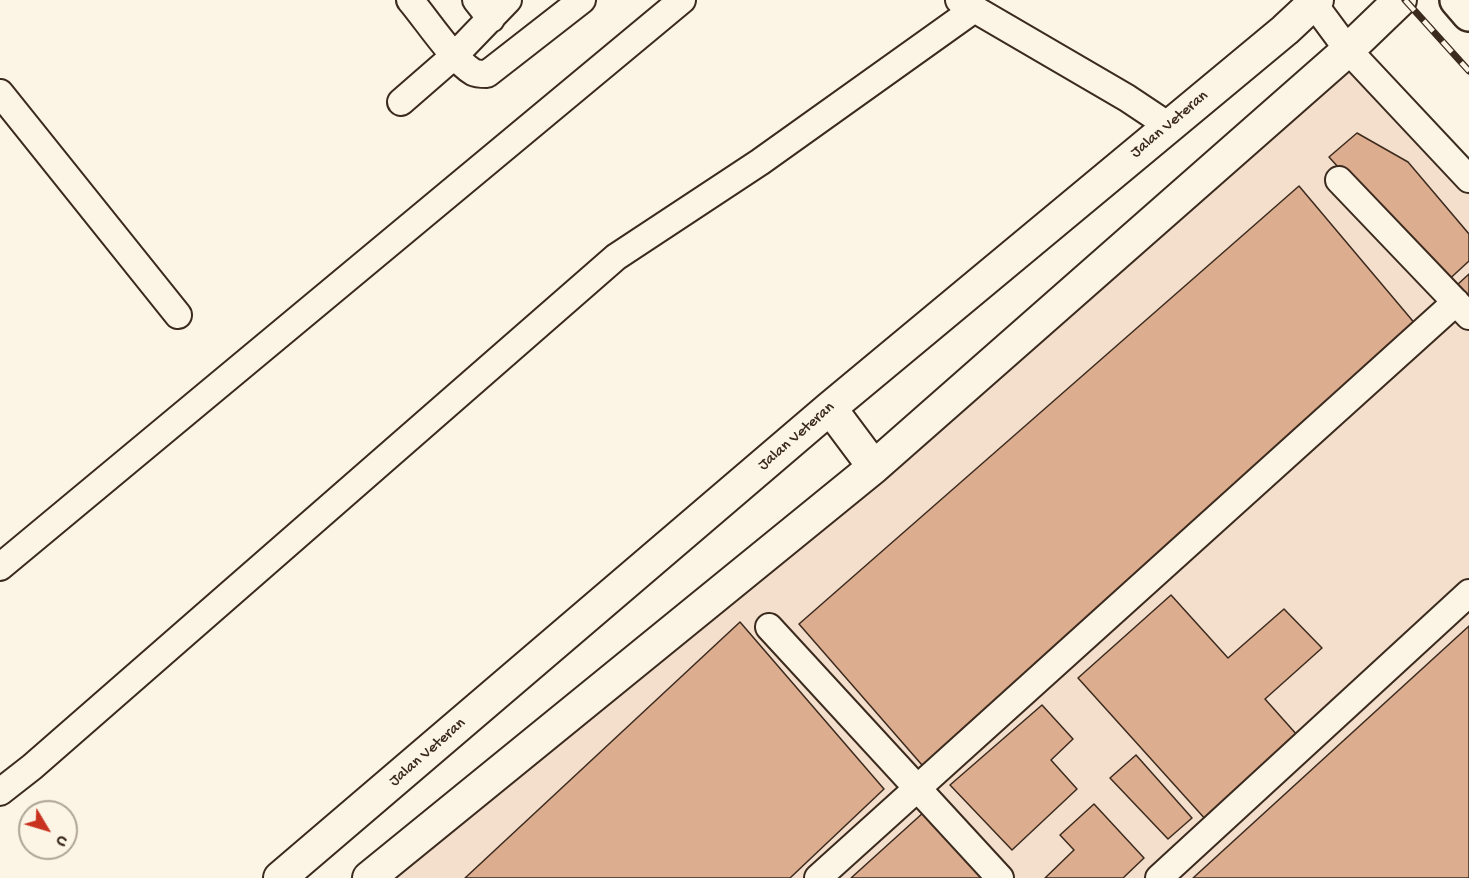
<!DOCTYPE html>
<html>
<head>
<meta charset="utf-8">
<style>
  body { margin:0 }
  #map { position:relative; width:1469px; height:878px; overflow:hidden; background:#fcf5e5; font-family:"Gochi Hand",sans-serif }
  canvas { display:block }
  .north { position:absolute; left:18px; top:800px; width:60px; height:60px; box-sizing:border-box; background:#fcf5e5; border:2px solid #afa495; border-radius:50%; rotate:128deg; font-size:16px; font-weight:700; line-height:24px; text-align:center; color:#3b2a1e }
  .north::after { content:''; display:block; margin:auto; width:21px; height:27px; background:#c8321e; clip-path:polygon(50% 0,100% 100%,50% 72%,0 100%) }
</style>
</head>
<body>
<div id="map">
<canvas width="1469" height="878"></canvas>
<div class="north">U</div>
</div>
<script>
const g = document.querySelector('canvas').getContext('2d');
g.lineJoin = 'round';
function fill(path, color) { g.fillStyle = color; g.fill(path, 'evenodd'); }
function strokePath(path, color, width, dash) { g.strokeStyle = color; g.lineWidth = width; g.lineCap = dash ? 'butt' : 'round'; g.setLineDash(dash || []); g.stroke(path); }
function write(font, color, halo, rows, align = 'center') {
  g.font = font + ' "Gochi Hand",sans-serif'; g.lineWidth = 6; g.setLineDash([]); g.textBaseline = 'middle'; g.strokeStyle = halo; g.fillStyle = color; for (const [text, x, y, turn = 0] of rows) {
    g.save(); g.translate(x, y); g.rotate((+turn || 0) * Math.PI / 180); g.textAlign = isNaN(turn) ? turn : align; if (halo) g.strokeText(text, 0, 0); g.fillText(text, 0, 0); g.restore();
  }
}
fill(new Path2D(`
  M1348,50L1469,183V878H369Z`), '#f3dfcb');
const building = new Path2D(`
  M1357,133L1408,162L1469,234V261L1444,284L1329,157Z
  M1299,186L1417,326L929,773L799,624Z
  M1469,274V297L1457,285Z
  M1171,595L1228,658L1284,609L1322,648L1265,699L1298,736L1207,821L1078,678Z
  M740,622L884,789L790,878H465Z
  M1469,626V878H1193Z
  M1042,705L1073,739L1051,760L1077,789L1012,850L950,785Z
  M1136,755L1192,818L1168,839L1110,778Z
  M1094,804L1144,858L1123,878H1045L1074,850L1060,835Z
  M924,812L984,878H851Z`);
fill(building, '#ddad8f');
strokePath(building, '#3b2a1e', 1.5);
const minor = new Path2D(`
  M410,0C427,20 452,59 473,72C477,74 483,74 487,74L582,0
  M476,0L491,19
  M959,0L1127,98L1169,126
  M1311,0L1348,50L1469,179
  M0,93L178,315
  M401,102L455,55L508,0
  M1339,180L1469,316
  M0,567L682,0
  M769,627L1000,878
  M0,792L32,767L616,257L760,162L973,10
  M818,878L1456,302
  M1159,878L1469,593`);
const major = new Path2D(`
  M830,408L874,467
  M280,878L830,408L1285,30L1317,0
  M369,878L874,467L1348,50L1400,0`);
const highway = new Path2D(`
  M1457,0L1469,14`);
strokePath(minor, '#3b2a1e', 30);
strokePath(major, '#3b2a1e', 36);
strokePath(highway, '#3b2a1e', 38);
strokePath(minor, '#fcf5e5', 26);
strokePath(major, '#fcf5e5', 32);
strokePath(highway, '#fcf5e5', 33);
const rail = new Path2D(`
  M1405,0L1469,71`);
strokePath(rail, '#3b2a1e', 7);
strokePath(rail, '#fcf5e5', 4.5, [14]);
write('16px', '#3b2a1e', '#fcf5e5', [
  ["Jalan Veteran",1170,125,-40],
  ["Jalan Veteran",797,437,-41],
  ["Jalan Veteran",428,753,-41]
]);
</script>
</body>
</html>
